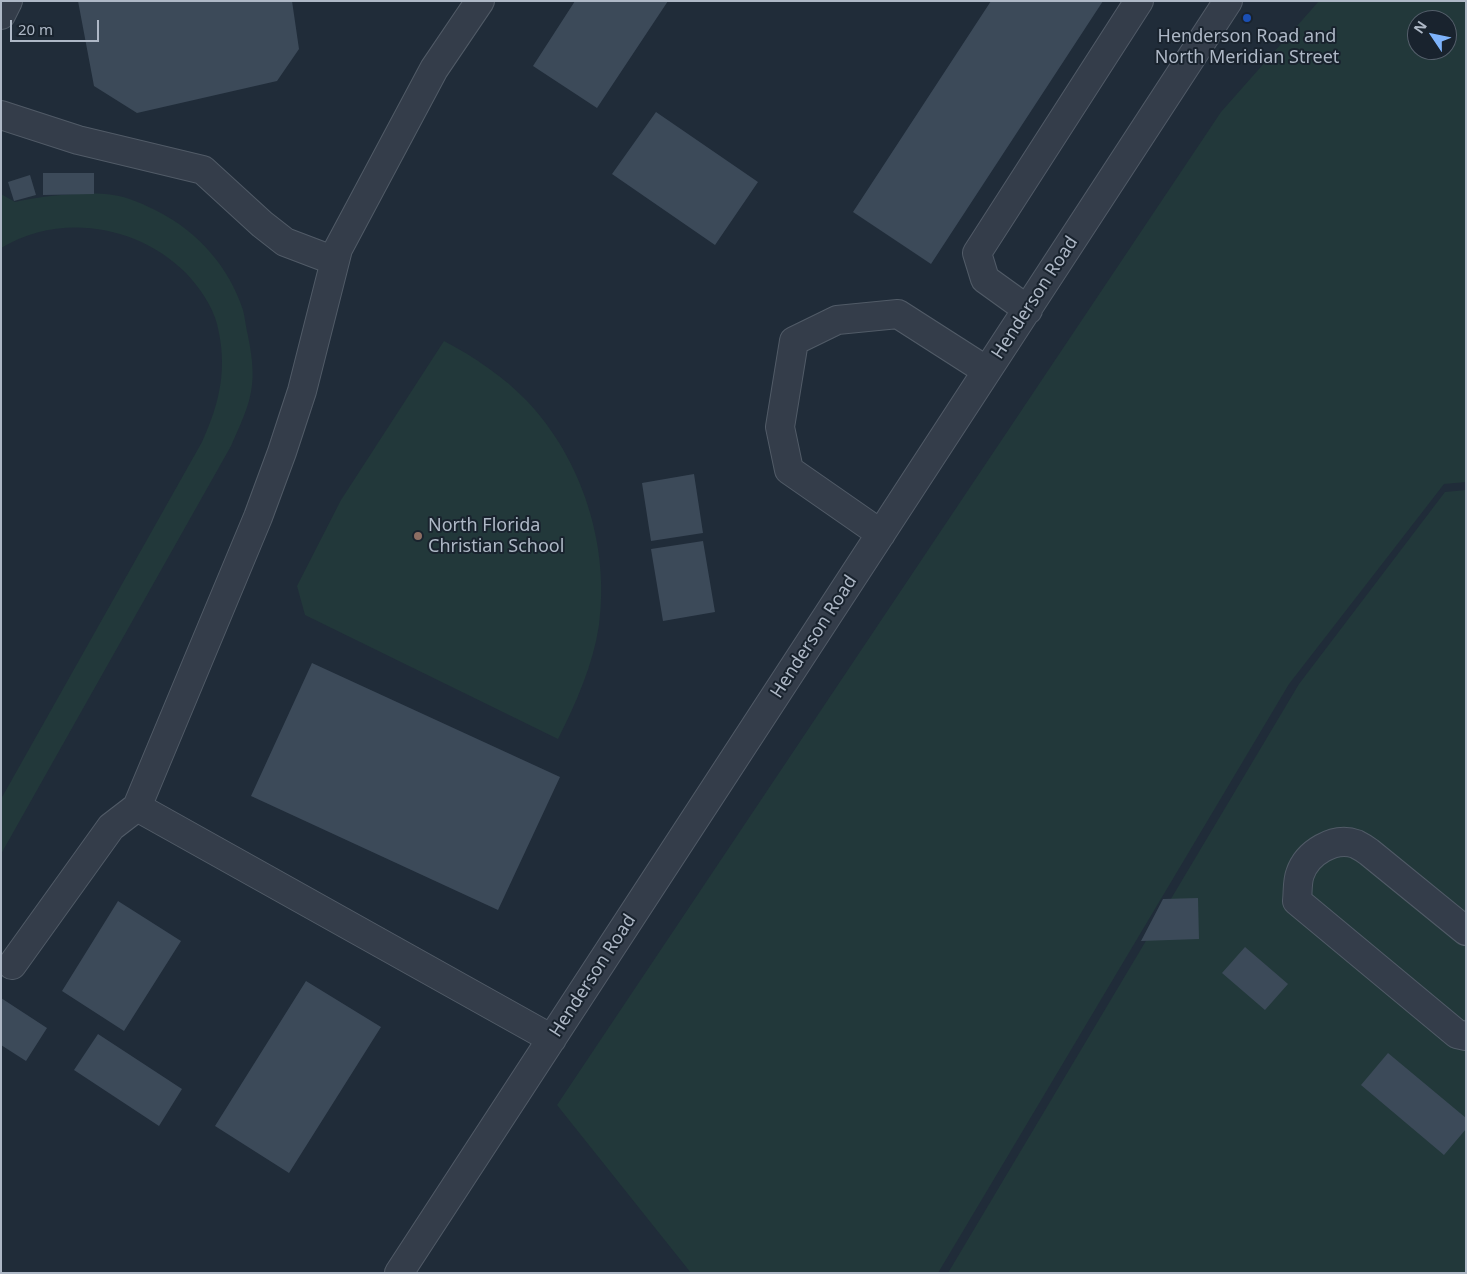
<!DOCTYPE html>
<html>
<head>
<meta charset="utf-8">
<style>
  body { margin:0 }
  #map { position:relative; width:1467px; height:1274px; overflow:hidden; background:#202c39; font-family:"Noto Sans",sans-serif }
  canvas { display:block }
  .frame { position:absolute; inset:0; border:2px solid #aeb8c6; pointer-events:none }
  .north { position:absolute; left:1407px; top:10px; width:50px; height:50px; box-sizing:border-box; background:#19232e; border:1px solid #555f6b; border-radius:50%; rotate:304deg; font-size:14px; font-weight:700; line-height:20px; text-align:center; color:#aeb8c6 }
  .north::after { content:''; display:block; margin:auto; width:18px; height:22px; background:#7eb3fb; clip-path:polygon(50% 0,100% 100%,50% 72%,0 100%) }
  .scale { position:absolute; left:10px; top:20px; width:89px; height:22px; box-sizing:border-box; border:2px solid #aeb8c6; border-top:0; padding-left:6px; font-size:15px; line-height:18px; white-space:nowrap; color:#aeb8c6; -webkit-text-stroke:4px #19232e; paint-order:stroke }
</style>
</head>
<body>
<div id="map">
<canvas width="1467" height="1274"></canvas>
<div class="frame"></div>
<div class="north">N</div>
<div class="scale">20 m</div>
</div>
<script>
const g = document.querySelector('canvas').getContext('2d');
g.lineJoin = 'round';
function fill(path, color) { g.fillStyle = color; g.fill(path, 'evenodd'); }
function strokePath(path, color, width, dash) { g.strokeStyle = color; g.lineWidth = width; g.lineCap = dash ? 'butt' : 'round'; g.setLineDash(dash || []); g.stroke(path); }
function write(font, color, halo, rows, align = 'center') {
  g.font = font + ' "Noto Sans",sans-serif'; g.lineWidth = 4; g.setLineDash([]); g.textBaseline = 'middle'; g.strokeStyle = halo; g.fillStyle = color; for (const [text, x, y, turn = 0] of rows) {
    g.save(); g.translate(x, y); g.rotate((+turn || 0) * Math.PI / 180); g.textAlign = isNaN(turn) ? turn : align; if (halo) g.strokeText(text, 0, 0); g.fillText(text, 0, 0); g.restore();
  }
}
fill(new Path2D(`
  M1319,1H1466V482L1444,484L1289,684L938,1273H691L557,1105L1221,112ZM1417,20H1447V50H1417Z
  M1,194L15,202C42,196 86,191 113,195C129,197 145,205 159,212C198,232 229,267 243,310C245,318 246,328 248,336C251,351 254,369 252,385C250,406 239,427 231,446L1,854V799L202,442C220,402 228,368 217,324C212,305 199,287 186,273C138,225 60,212 1,248Z
  M444,341C473,356 504,377 527,401C582,459 610,546 599,625C593,665 576,703 558,739L305,615L297,586L341,500Z
  M1466,490V1273H948L1299,684L1445,492Z`), '#22383a');
fill(new Path2D(`
  M78,1H292L299,49L277,81L137,113L94,86Z
  M575,1H668L597,108L533,66Z
  M991,1H1103L931,264L853,212Z
  M656,112L758,182L715,245L612,174Z
  M43,173H94V194L43,195Z
  M30,175L36,195L14,201L8,182Z
  M694,474L703,533L651,541L642,483Z
  M703,541L715,612L663,621L651,549Z
  M312,663L560,777L498,910L251,796Z
  M1198,898L1199,939L1141,941L1163,899Z
  M118,901L181,941L124,1031L62,991Z
  M1245,947L1288,984L1265,1010L1222,973Z
  M306,981L381,1027L289,1173L215,1126Z
  M1,998L47,1028L26,1061L1,1045Z
  M98,1034L182,1089L159,1126L74,1070Z
  M1388,1053L1466,1118V1129L1444,1155L1361,1085Z`), '#3c4a59');
const minor = new Path2D(`
  M480,1L434,69L338,249L302,391L282,452L258,517L137,807L552,1039
  M1,15L8,1
  M1,115L78,140L203,170L262,224L285,242L335,261
  M1028,310L985,279L977,253L1139,1
  M881,534L789,470L780,427L794,341L837,320L898,314L987,371
  M1466,931L1369,852C1365,849 1360,846 1356,844C1334,836 1307,853 1300,874C1297,882 1298,893 1297,901L1457,1034L1466,1036
  M12,965L111,827L137,807
  M399,1273L1228,1`);
strokePath(minor, '#515b67', 30);
strokePath(minor, '#343d4a', 28);
for (const [x, y, r, color] of [
  [1247,18,5,"#1a4fb4"],
  [418,536,5,"#8d6e63"]
]) { const dot = new Path2D(); dot.arc(x, y, r, 0, 2 * Math.PI); g.fillStyle = color; g.fill(dot); strokePath(dot, '#19232e', 2); }
write('18px', '#aeb8c6', '#19232e', [
  ["Henderson Road and",1247,37],
  ["North Meridian Street",1247,58],
  ["North Florida",428,526,"left"],
  ["Christian School",428,547,"left"]
]);
write('18px', '#aeb8c6', '#19232e', [
  ["Henderson Road",1035,298,-57],
  ["Henderson Road",814,637,-57],
  ["Henderson Road",593,976,-57]
]);
</script>
</body>
</html>
